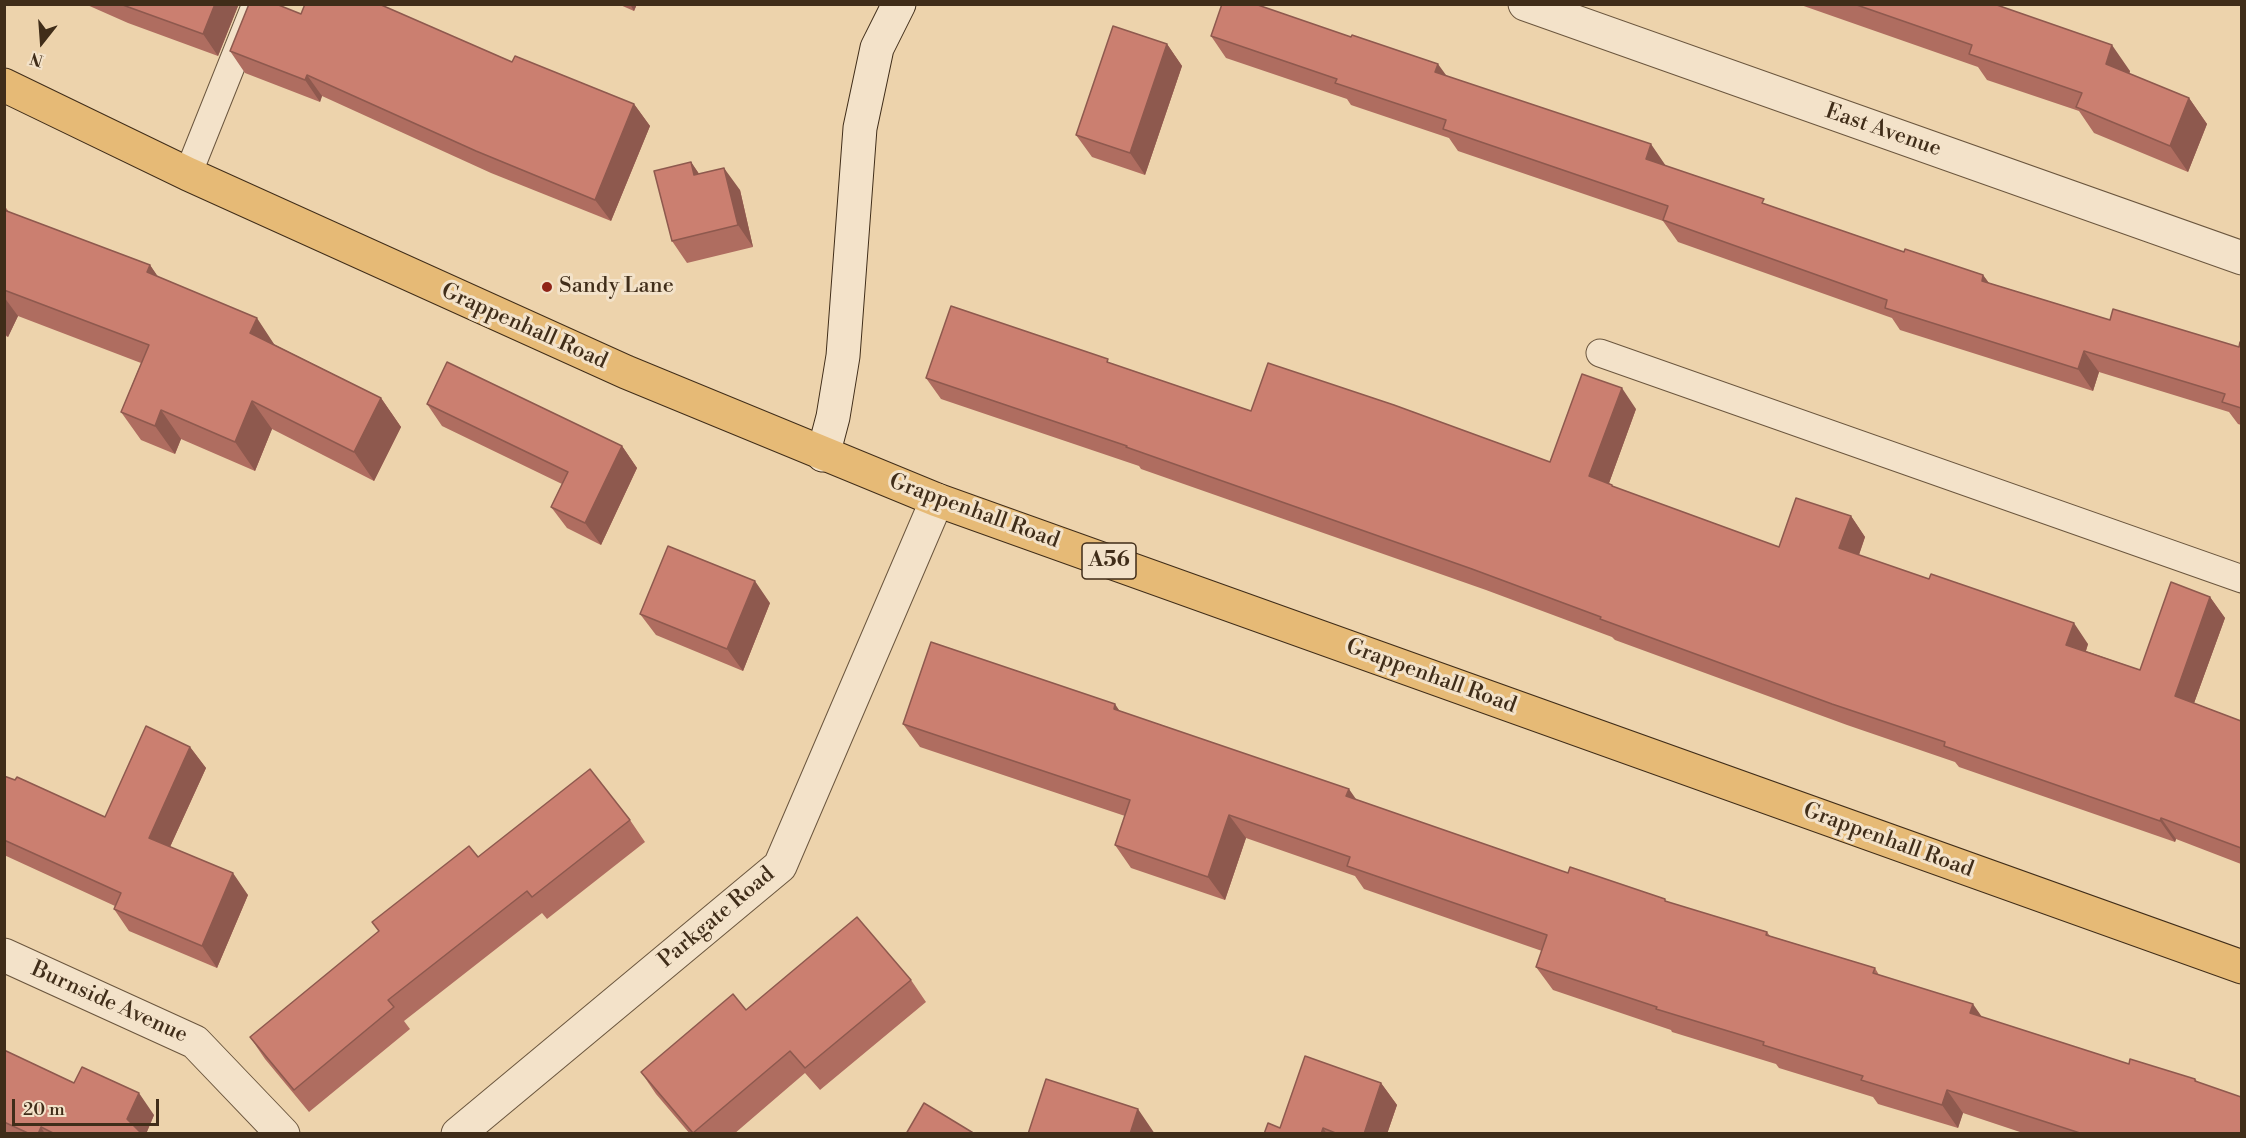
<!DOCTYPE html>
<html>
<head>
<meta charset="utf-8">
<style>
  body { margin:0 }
  #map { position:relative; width:2246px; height:1138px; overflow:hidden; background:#edd3ac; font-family:"Libre Bodoni",serif }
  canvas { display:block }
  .frame { position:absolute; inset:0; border:6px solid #402d19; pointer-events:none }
  .north { position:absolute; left:12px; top:12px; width:60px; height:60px; -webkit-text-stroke:4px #f3e2c9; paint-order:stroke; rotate:197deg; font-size:16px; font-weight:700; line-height:24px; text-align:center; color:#402d19 }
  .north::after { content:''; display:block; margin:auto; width:21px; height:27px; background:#402d19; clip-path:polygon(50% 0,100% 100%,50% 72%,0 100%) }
  .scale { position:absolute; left:12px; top:1099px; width:147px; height:27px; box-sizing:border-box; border:3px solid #402d19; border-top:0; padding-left:8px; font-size:18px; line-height:21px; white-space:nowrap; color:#402d19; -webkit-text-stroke:4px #f3e2c9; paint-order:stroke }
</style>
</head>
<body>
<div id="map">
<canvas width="2246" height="1138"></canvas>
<div class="frame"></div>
<div class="north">N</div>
<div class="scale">20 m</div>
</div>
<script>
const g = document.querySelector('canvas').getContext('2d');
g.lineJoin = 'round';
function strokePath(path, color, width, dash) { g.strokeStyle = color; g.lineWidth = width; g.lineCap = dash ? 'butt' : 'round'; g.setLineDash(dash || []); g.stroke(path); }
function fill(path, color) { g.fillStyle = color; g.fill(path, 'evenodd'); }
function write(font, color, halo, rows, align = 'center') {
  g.font = font + ' "Libre Bodoni",serif'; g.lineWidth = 6; g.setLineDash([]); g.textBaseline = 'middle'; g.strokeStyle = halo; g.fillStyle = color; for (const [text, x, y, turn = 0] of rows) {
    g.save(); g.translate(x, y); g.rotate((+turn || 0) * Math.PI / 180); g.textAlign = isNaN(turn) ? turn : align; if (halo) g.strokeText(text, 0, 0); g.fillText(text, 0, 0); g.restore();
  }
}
const lane = new Path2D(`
  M188,174L256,4
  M1600,353L2242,579`);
const street = new Path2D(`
  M1525,4L2242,258
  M4,955L195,1042L283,1134
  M458,1134L780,866L937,500`);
const secondary = new Path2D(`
  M823,455L833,417L843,356L860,128L877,48L899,4`);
const primary = new Path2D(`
  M4,85L188,174L626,372L937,500L2242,967`);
strokePath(lane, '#6b563e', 29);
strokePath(street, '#6b563e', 35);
strokePath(secondary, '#402d19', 35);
strokePath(primary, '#402d19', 35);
strokePath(lane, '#f3e2c9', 27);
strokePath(street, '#f3e2c9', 33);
strokePath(secondary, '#f3e2c9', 33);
strokePath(primary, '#e6ba76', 33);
fill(new Path2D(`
  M85,4H237L238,6L218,56L128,23Z
  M618,4H637L634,11Z
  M1798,4H1994L2130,71L2129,74L2189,98L2207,124L2188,172L2094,133L2079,111L1987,80L1978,67Z
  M301,14L512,62L634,104L650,126L611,221L491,173L322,96L320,102L245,73L230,51Z
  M1211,36L1447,76L1666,166L1768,205L1904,252L1983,275L1989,283L2110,320L2239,347L2241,342V425L2238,424L2229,412L2099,372L2093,391L1900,330L1892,318L1678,242L1663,221L1458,151L1449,138L1351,105L1347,99L1226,58Z
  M1167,44L1182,66L1145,175L1092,157L1076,135Z
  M691,162L699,174L740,190L753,247L687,263L672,241Z
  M4,205L9,212L150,265L157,276L275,345L381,398L401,427L374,481L272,429L255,471L181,439L175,454L141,440L121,412L141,363L18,316L8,337L4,335Z
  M1112,364L1251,411L1550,462L1636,409L1609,483L1615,488L1779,547L1851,516L1865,537L1859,555L2088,644L2086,651L2140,670L2210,597L2225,618L2194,703L2241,721V864L2176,839L2175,842L1959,767L1955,762L1847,725L1615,640L1612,637L1486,590L1141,469L1139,466L941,399L926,378Z
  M427,404L622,446L637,468L601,545L567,528L551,507L562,484L442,426Z
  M770,603L743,671L656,635L640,614Z
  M1120,711L1357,800L1568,873L1767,932L1770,936L1875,968L1879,975L1982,1017L2129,1064L2195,1079L2241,1134H2026L1963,1113L1958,1128L1878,1104L1873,1097L1779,1068L1776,1064L1672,1032L1671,1030L1553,990L1536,967L1542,951L1364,889L1355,876L1246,838L1225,900L1131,868L1115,845L1125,816L920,747L903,724Z
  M190,747L206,768L170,847L248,895L217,968L129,931L114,909L115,906L4,855V776L105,817Z
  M630,820L645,842L547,919L542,913L404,1021L410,1029L309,1112L265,1059L250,1037L379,931L372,922L478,857Z
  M911,980L926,1002L820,1090L805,1073L734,1134H690L656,1094L641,1072L746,1010Z
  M4,1050L74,1083L154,1115L146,1134H4Z
  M1381,1083L1397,1105L1387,1134H1264L1280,1128Z`), '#af6d60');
fill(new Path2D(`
  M215,4H237L238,6L218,56L203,34Z
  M630,4H637L634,11Z
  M1167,44L1182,66L1145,175L1130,153Z
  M2112,45L2130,71L2124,90L2106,64Z
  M1438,64L1454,86L1435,72Z
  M307,75L322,96L320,102L305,80Z
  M2189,98L2207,124L2188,172L2170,146Z
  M634,104L650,126L611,221L595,200Z
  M1651,144L1666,166L1646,159Z
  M691,162L706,184L694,175Z
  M724,168L740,190L753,247L738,225Z
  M150,265L170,294L147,272Z
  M1983,275L1999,297L1982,281Z
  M4,297L18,316L8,337L4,332Z
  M257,318L276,347L250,333Z
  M2084,351L2099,372L2093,391L2078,369Z
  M1622,388L1636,409L1604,497L1589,476Z
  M381,398L401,427L374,481L354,452Z
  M252,401L272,429L255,471L235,442Z
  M161,410L181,439L175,454L155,426Z
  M622,446L637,468L601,545L585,523Z
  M1851,516L1865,537L1854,569L1839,548Z
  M755,581L770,603L743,671L727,649Z
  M2210,597L2225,618L2189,717L2175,696Z
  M2074,623L2088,644L2081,666L2066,645Z
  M1115,704L1131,728L1114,709Z
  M190,747L206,768L164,860L149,838Z
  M1349,789L1365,812L1346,796Z
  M1229,815L1246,838L1225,900L1208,877Z
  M2161,818L2176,839L2175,842L2160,821Z
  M233,873L248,895L217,968L202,946Z
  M1973,1004L1989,1027L1970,1013Z
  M1381,1083L1397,1105L1387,1134H1364Z
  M1947,1090L1963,1113L1958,1128L1942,1105Z
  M139,1093L154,1115L146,1134H137L127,1119Z
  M1138,1109L1155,1134H1130Z
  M41,1127L45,1134H38Z
  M1323,1128L1327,1134H1321Z`), '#8e594e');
const building = new Path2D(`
  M120,4H215L203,34Z
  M249,4H276L301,14L305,4H379L512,62L515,56L634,104L595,200L476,151L307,75L305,80L230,51Z
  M1222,4H1255L1351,37L1352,35L1438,64L1435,72L1651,144L1646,159L1764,199L1762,203L1904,252L1905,249L1983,275L1982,281L2110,320L2113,309L2239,347L2240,342H2241V408L2222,402L2225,394L2084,351L2078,369L1885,308L1887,300L1663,220L1668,206L1443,129L1446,120L1335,83L1337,79L1211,36Z
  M1854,4H1994L2112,45L2106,64L2189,98L2170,146L2076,107L2082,93L1969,54L1972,45Z
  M1113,26L1167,44L1130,153L1076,135Z
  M691,162L694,175L724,168L738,225L672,241L654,171Z
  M4,210L150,265L147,272L257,318L250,333L381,398L354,452L252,401L235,442L161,410L155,426L121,412L149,345L4,290Z
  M951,306L1108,359L1107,362L1251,411L1268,363L1394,405L1550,462L1582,374L1622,388L1589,476L1612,485V486L1779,547L1796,498L1851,516L1839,548L1929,579L1931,574L2074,623L2066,645L2140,670L2171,582L2210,597L2175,696L2241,721V848L2161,818L2160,821L1944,746L1945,742L1832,704L1600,619L1601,617L1472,569L1126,447L1127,446L926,378Z
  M447,362L622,446L585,523L551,507L568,472L427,404Z
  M668,546L755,581L727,649L640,614Z
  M931,642L1115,704L1114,709L1349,789L1346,796L1568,873L1570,867L1665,899V901L1767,932L1766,935L1875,968L1873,973L1973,1004L1970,1013L2129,1064L2130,1059L2195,1079V1081L2241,1097V1134H2083L1947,1090L1942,1105L1861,1080L1863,1076L1763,1045L1764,1042L1656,1009L1657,1007L1536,967L1547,935L1347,866L1350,857L1229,815L1208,877L1115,845L1130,800L903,724Z
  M146,726L190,747L149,838L233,873L202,946L114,909L121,893L4,840V776L15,780L17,777L105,817Z
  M590,769L630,820L532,897L527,891L388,1000L394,1007L294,1090L250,1037L379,931L372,922L469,846L478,857Z
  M857,917L911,980L805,1068L790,1051L693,1133L641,1072L733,994L746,1010Z
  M4,1050L74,1083L82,1067L139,1093L127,1119L142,1134H55L41,1127L38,1134H30L4,1122Z
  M1305,1056L1381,1083L1364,1134H1338L1323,1128L1321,1134H1264L1268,1123L1280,1128Z
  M1046,1079L1138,1109L1130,1134H1028Z
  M924,1103L975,1134H906Z`);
fill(building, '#cb7f70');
strokePath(building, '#8e594e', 1.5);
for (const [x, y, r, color] of [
  [547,287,6,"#8f2418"]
]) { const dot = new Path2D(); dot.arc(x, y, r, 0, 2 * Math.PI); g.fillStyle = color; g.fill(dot); strokePath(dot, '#f3e2c9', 2); }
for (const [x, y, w] of [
  [1109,561,54]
]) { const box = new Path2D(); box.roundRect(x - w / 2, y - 18, w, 36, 4.5); g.fillStyle = '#f3e2c9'; g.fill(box); strokePath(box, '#402d19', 1.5); }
write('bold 21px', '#402d19', null, [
  ["A56",1109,561]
]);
write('22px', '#402d19', '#f3e2c9', [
  ["East Avenue",1883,131,19],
  ["Grappenhall Road",524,327,24],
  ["Grappenhall Road",974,512,20],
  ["Grappenhall Road",1431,677,20],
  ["Grappenhall Road",1888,841,20],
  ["Parkgate Road",717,918,-40],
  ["Burnside Avenue",109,1003,24]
]);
write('22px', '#402d19', '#f3e2c9', [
  ["Sandy Lane",559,287]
], 'left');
</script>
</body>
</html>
